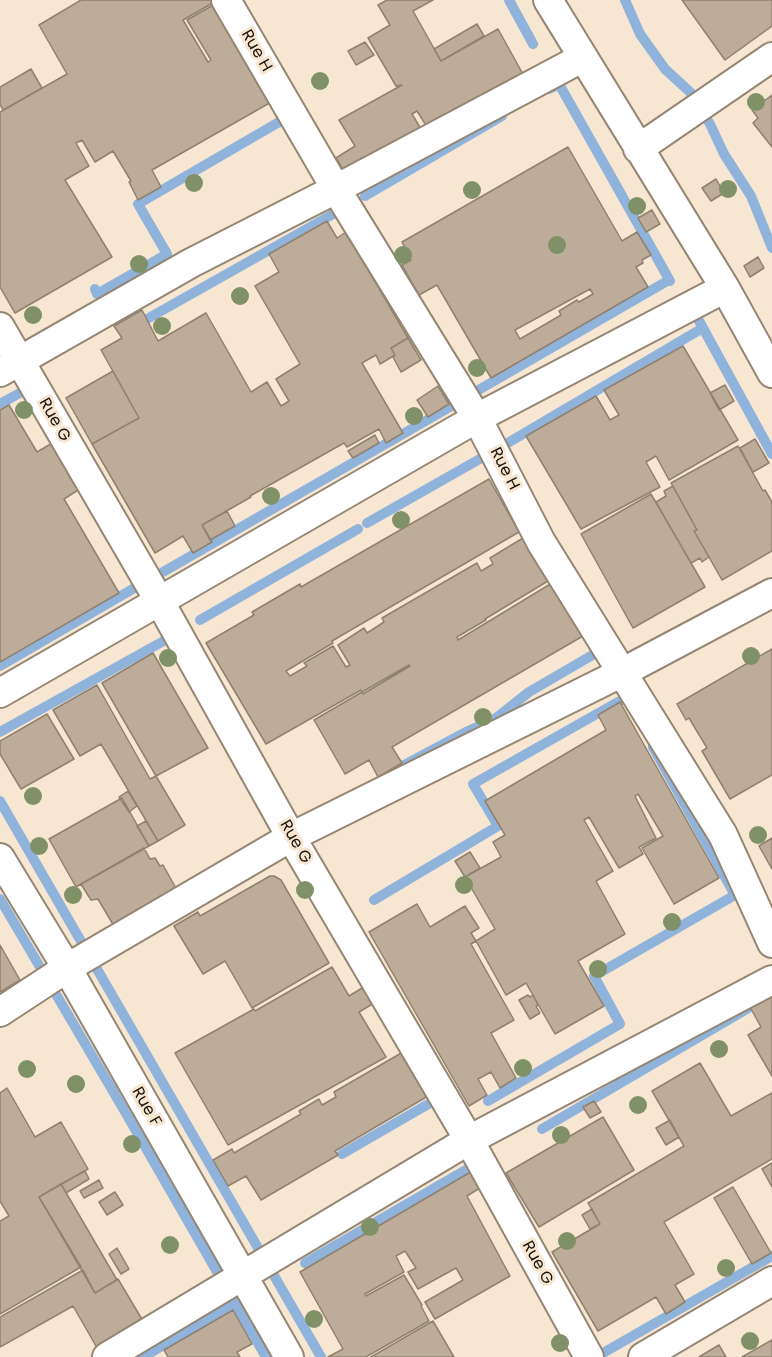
<!DOCTYPE html>
<html>
<head>
<meta charset="utf-8">
<style>
  body { margin:0 }
  canvas { display:block; background:#f7e7d2 }
</style>
</head>
<body>
<canvas width="772" height="1357"></canvas>
<script>
const g = document.querySelector('canvas').getContext('2d');
g.lineJoin = 'round';
function strokePath(path, color, width, dash) { g.strokeStyle = color; g.lineWidth = width; g.lineCap = dash ? 'butt' : 'round'; g.setLineDash(dash || []); g.stroke(path); }
function fill(path, color) { g.fillStyle = color; g.fill(path, 'evenodd'); }
function write(font, color, halo, rows, align = 'center') {
  g.font = font + ' Poppins,sans-serif'; g.lineWidth = 6; g.setLineDash([]); g.textBaseline = 'middle'; g.strokeStyle = halo; g.fillStyle = color; for (const [text, x, y, turn = 0] of rows) {
    g.save(); g.translate(x, y); g.rotate((+turn || 0) * Math.PI / 180); g.textAlign = isNaN(turn) ? turn : align; if (halo) g.strokeText(text, 0, 0); g.fillText(text, 0, 0); g.restore();
  }
}
strokePath(new Path2D(`
  M509,0L533,44
  M625,0L640,34L665,69L691,93L710,124L724,154L751,196L772,248
  M549,89L559,84L670,281
  M365,196L502,116
  M95,289L97,294L167,254L138,204L286,118L282,112
  M147,319L342,209
  M698,319L772,454
  M475,392L669,280
  M0,404L27,389L30,394
  M506,444L701,329
  M367,523L485,456
  M163,572L455,404
  M200,620L358,529
  M0,666L143,583
  M0,732L169,638
  M397,769L468,731L495,719L529,692L596,653
  M0,801L321,1357
  M0,899L124,1110L266,1357
  M374,900L498,826L473,784L625,698
  M488,1101L620,1024L594,976L735,895L653,747
  M542,1129L752,1006
  M342,1154L437,1099
  M305,1263L476,1164
  M143,1357L234,1304
  M596,1357L772,1256`), '#8fb3db', 10);
const building = new Path2D(`
  M81,0H215L216,1L183,20L208,62L211,60L187,20L215,4L273,101L152,170L161,187L138,200L129,182L131,181L113,151L95,162L82,140L76,143L89,166L65,180L112,257L15,313L0,287V112L67,74L39,25Z
  M387,0H433L413,11L441,61L498,29L524,76L429,130L417,111L412,114L424,134L348,178L336,158L355,146L339,120L402,85L396,86L368,38L390,25L378,5Z
  M682,0H772V26L725,60Z
  M477,24L484,36L441,61L434,49Z
  M365,42L374,55L356,65L348,51Z
  M31,69L42,88L3,110L0,104V87Z
  M772,95V147L753,123L758,118L752,110Z
  M568,147L622,241L637,232L651,255L642,260L643,263L636,267L648,287L491,378L437,285L419,295L402,265L411,260L402,242ZM590,289L593,294L579,302L577,300L559,311L561,315L520,339L515,330Z
  M716,179L724,193L711,201L702,188Z
  M652,210L660,224L646,232L638,218Z
  M327,221L337,238L346,232L408,338L391,348L395,355L380,364L376,355L362,363L403,433L386,443L379,429L347,447L344,443L250,496L251,497L202,525L212,542L193,553L183,536L155,553L92,444L139,418L101,350L122,338L114,326L142,310L158,341L206,313L251,392L267,382L281,406L289,401L276,379L300,364L255,286L279,272L269,254Z
  M758,257L764,268L750,277L744,266Z
  M408,338L421,360L401,372L393,357L395,355L391,348Z
  M683,346L738,440L669,480L656,456L646,462L660,487L581,529L526,436L596,396L610,420L619,415L604,390Z
  M113,371L139,418L92,444L66,398Z
  M725,385L734,401L719,410L710,393Z
  M438,386L449,404L428,417L417,400Z
  M9,405L37,452L54,442L83,487L64,499L119,593L0,662V410Z
  M375,435L379,443L353,458L348,451Z
  M755,439L769,463L753,472L740,448Z
  M738,446L763,491L765,490L772,502V551L722,580L694,531L697,530L671,483Z
  M489,479L519,532L332,641L333,643L286,671L290,676L307,666L304,663L333,646L346,667L350,665L338,645L364,628L367,633L384,622L382,618L477,563L481,571L493,564L490,558L523,538L548,581L485,619L486,620L457,637L458,640L552,583L583,636L392,747L402,763L378,777L369,760L345,774L314,720L362,692L361,690L266,744L206,643L254,615L252,612L300,584L301,587ZM409,665L410,666L363,694L362,692Z
  M673,486L697,530L694,531L709,557L702,562L700,558L691,563L656,502L666,496L664,491Z
  M651,494L705,587L633,628L581,534Z
  M227,511L235,526L210,540L202,525Z
  M772,649V775L730,799L702,751L707,748L689,718L686,720L677,704Z
  M153,653L208,748L156,776L102,683Z
  M97,685L150,779L156,776L185,825L158,841L101,744L80,756L53,710Z
  M620,702L719,878L674,904L642,848L663,836L638,794L635,796L656,838L639,847L643,854L619,868L589,817L584,820L613,871L596,881L625,934L578,961L604,1006L555,1034L526,983L506,995L476,941L495,929L465,877L501,857L493,842L505,835L485,801L606,730L598,715Z
  M47,714L74,759L21,789L0,754V741Z
  M128,791L137,806L129,812L119,797Z
  M122,798L149,846L76,887L49,839Z
  M146,821L158,841L149,846L137,826Z
  M772,838V869L759,846Z
  M144,848L150,859L155,858L160,866L163,865L177,890L114,926L98,899L91,900L81,884Z
  M470,852L480,868L465,877L455,861Z
  M270,876H274L281,880L329,963L252,1008L225,961L203,974L174,926L198,912L200,916Z
  M417,904L430,927L465,906L479,928L471,933L476,941L471,944L514,1020L491,1033L516,1078L500,1088L491,1072L478,1079L487,1095L469,1106L369,932Z
  M0,945L20,980L0,992Z
  M332,967L349,996L367,985L376,1002L359,1012L386,1057L228,1145L175,1053L254,1009L255,1011Z
  M528,995L530,997L533,995L538,1005L536,1006L540,1013L530,1019L519,1000Z
  M772,995V1076L748,1035L761,1027L750,1007Z
  M403,1052L428,1096L335,1151L338,1155L261,1200L246,1176L228,1186L213,1160L232,1149L234,1153L301,1114L299,1111L319,1099L322,1105L336,1097L334,1092Z
  M700,1063L731,1116L772,1093V1159L664,1222L694,1274L675,1285L685,1302L666,1314L656,1297L598,1331L552,1252L600,1224L588,1203L684,1146L652,1091Z
  M7,1088L35,1137L61,1122L88,1169L39,1197L81,1267L0,1314V1221L9,1216L0,1201V1093Z
  M594,1101L601,1112L590,1118L583,1107Z
  M603,1117L634,1170L539,1227L506,1173Z
  M670,1120L679,1137L666,1145L656,1128Z
  M772,1163V1187L762,1169Z
  M474,1170L483,1186L467,1196L510,1276L435,1319L425,1302L463,1280L456,1268L418,1289L408,1272L416,1268L405,1251L396,1256L404,1272L365,1294L366,1296L404,1275L422,1305L421,1306L429,1321L366,1357H328L343,1349L300,1272Z
  M85,1171L89,1179L66,1193L61,1184Z
  M99,1180L103,1188L84,1198L80,1191Z
  M61,1184L117,1280L95,1293L39,1197Z
  M733,1187L771,1253L752,1264L714,1198Z
  M115,1192L123,1205L107,1215L99,1202Z
  M592,1209L600,1224L590,1229L582,1215Z
  M117,1248L129,1269L121,1274L109,1254Z
  M83,1270L95,1293L118,1279L146,1326L100,1353L73,1306L0,1347V1317Z
  M233,1310L252,1344L237,1352L240,1357H168L164,1350Z
  M433,1321L454,1357H371Z
  M772,1340V1357H742Z
  M719,1345L726,1357H699Z`);
fill(building, '#bcac99');
strokePath(building, '#90816f', 1.5);
const minor = new Path2D(`
  M226,0L336,189L477,418L541,542L723,835L772,943
  M548,0L725,288L772,373
  M638,149L772,57
  M0,327L160,602L291,837L469,1140L589,1357
  M0,372L191,263L336,189L582,58
  M0,693L477,418L725,288
  M0,858L67,968L289,1357
  M0,1012L67,968L291,837L623,672L772,593
  M107,1357L469,1140L772,980
  M643,1357L772,1281`);
strokePath(minor, '#958674', 32);
strokePath(minor, '#fff', 28);
g.fillStyle = '#819167';
for (const [x, y] of [
  [320,81],
  [756,102],
  [194,183],
  [728,189],
  [472,190],
  [637,206],
  [557,245],
  [403,255],
  [139,264],
  [240,296],
  [33,315],
  [162,326],
  [477,368],
  [24,410],
  [414,416],
  [271,496],
  [401,520],
  [751,656],
  [168,658],
  [483,717],
  [33,796],
  [758,835],
  [39,846],
  [464,885],
  [305,890],
  [73,895],
  [672,922],
  [598,969],
  [719,1049],
  [523,1068],
  [27,1069],
  [76,1084],
  [638,1105],
  [561,1135],
  [132,1144],
  [370,1227],
  [567,1241],
  [170,1245],
  [726,1268],
  [314,1319],
  [750,1341],
  [560,1343]
]) { g.beginPath(); g.arc(x, y, 9, 0, 2 * Math.PI); g.fill(); }
write('16px', '#18120b', '#f7e7d2', [
  ["Rue H",256,51,60],
  ["Rue G",54,420,60],
  ["Rue H",504,469,63],
  ["Rue G",295,842,60],
  ["Rue F",146,1107,60],
  ["Rue G",537,1263,61]
]);
</script>
</body>
</html>
